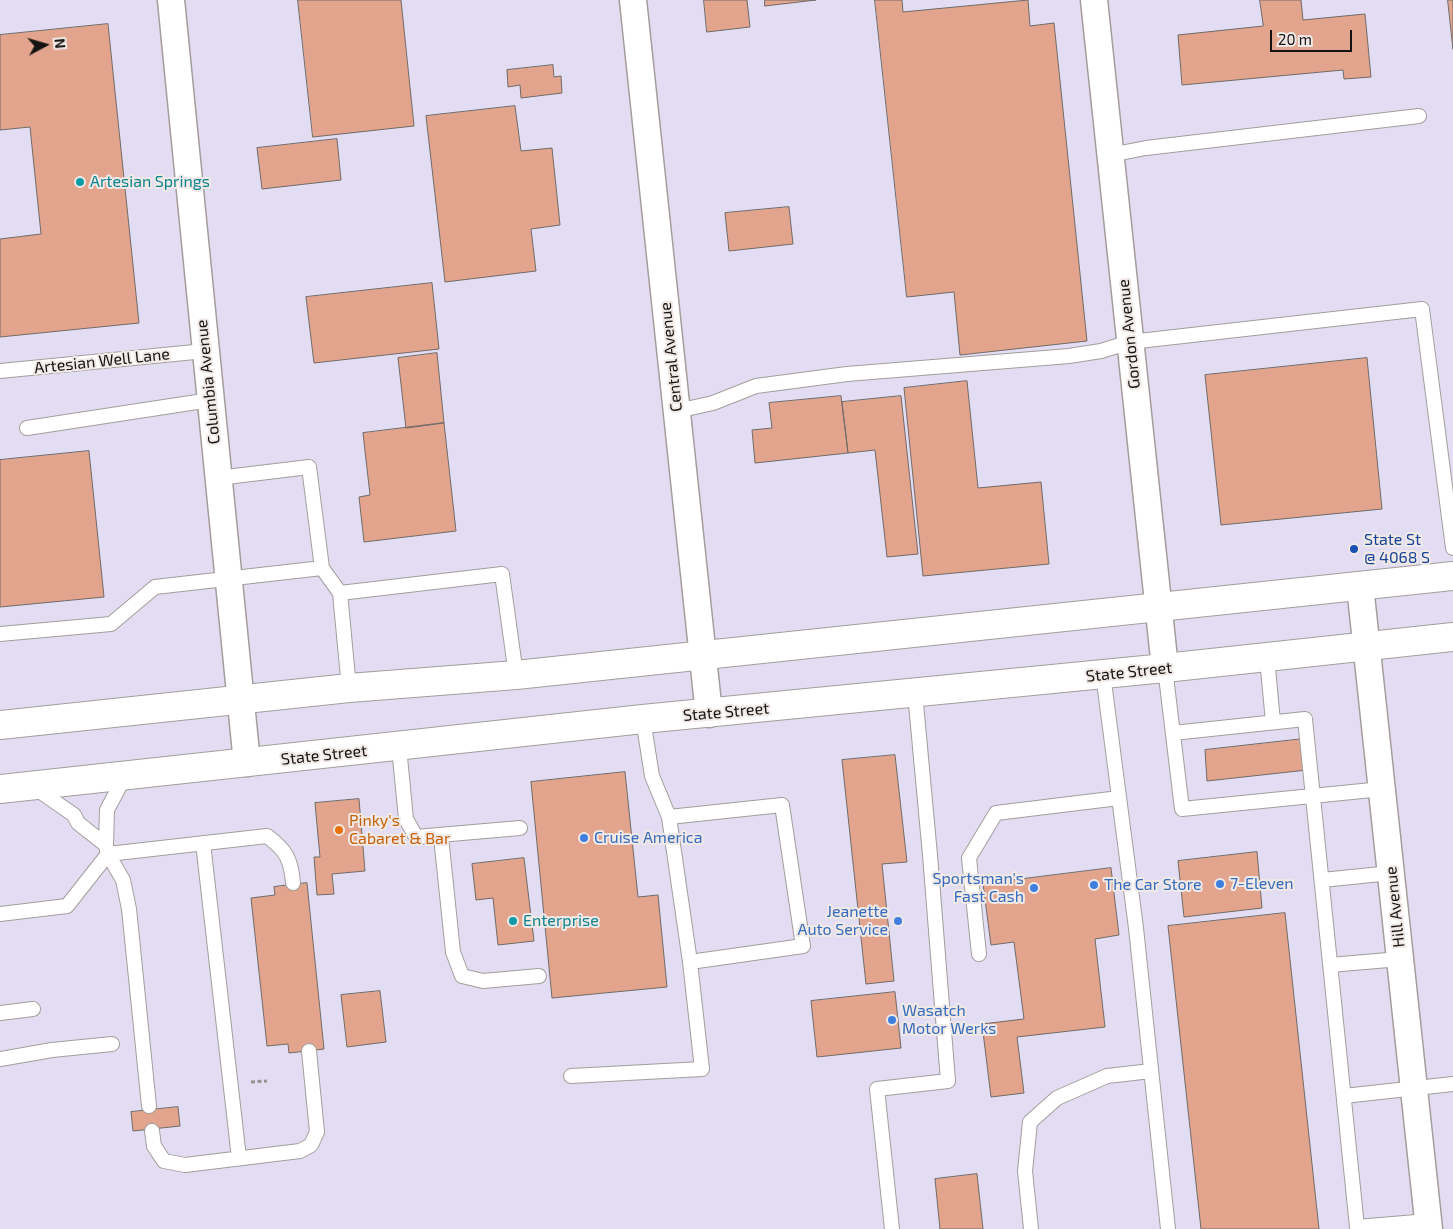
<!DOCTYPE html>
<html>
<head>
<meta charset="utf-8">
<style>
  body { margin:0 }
  #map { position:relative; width:1453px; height:1229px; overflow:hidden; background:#f0e9e6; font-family:"Exo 2",sans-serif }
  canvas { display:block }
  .north { position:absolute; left:20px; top:20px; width:50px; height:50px; -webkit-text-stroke:4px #f0e9e6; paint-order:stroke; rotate:84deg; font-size:14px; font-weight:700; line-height:20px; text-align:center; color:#161413 }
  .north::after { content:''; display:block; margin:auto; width:18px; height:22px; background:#161413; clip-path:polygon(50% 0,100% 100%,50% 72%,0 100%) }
  .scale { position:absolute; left:1270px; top:30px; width:82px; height:22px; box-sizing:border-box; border:2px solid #161413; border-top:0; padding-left:6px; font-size:15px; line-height:18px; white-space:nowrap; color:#161413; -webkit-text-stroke:4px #f0e9e6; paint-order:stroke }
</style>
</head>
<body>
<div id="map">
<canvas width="1453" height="1229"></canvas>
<div class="north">N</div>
<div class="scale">20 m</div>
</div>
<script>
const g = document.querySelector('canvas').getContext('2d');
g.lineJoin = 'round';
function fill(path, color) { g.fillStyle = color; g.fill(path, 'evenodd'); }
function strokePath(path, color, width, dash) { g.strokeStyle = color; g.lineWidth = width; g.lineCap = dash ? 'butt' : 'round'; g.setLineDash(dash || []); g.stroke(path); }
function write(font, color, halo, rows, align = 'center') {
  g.font = font + ' "Exo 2",sans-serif'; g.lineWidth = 4; g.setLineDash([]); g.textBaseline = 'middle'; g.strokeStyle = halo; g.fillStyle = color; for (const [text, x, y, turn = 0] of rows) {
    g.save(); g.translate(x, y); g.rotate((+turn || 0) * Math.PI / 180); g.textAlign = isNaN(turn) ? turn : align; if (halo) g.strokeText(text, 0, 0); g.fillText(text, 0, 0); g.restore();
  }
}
fill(new Path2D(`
  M0,0H1453V1229H0Z`), '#e3ddf3');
const building = new Path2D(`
  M298,0H401L414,126L313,137Z
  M704,0H747L750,27L707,32Z
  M765,0H816L765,6Z
  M875,0H902L903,12L1028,0L1030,26L1054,23L1087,341L960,355L954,292L907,297Z
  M1260,0H1301L1303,20L1365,14L1371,77L1344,79L1343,70L1182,85L1178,35L1263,26Z
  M1448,0H1453V49Z
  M108,24L139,323L0,337V239L41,234L30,127L0,130V35Z
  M553,65L554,77L561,76L562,93L521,98L520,85L508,87L507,70Z
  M515,106L521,151L552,148L560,225L531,229L536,271L445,282L426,116Z
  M337,139L341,180L262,189L257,148Z
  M789,207L793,244L729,251L725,213Z
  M432,283L439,349L314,363L306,297Z
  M437,353L444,423L406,428L398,358Z
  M1367,358L1382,509L1221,525L1205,375Z
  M967,381L978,488L1041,482L1049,564L923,576L904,388Z
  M841,396L848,453L755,463L752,430L772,428L769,403Z
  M901,396L918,554L887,557L875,450L848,453L842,402Z
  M444,423L456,531L364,542L359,497L370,495L363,433Z
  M89,451L104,597L0,607V460Z
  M1303,739L1307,770L1207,781L1205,750Z
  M895,755L907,862L882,864L894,981L866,984L842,760Z
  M625,772L638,897L658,895L667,987L552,998L531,782Z
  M359,799L365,871L332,874L334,894L317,895L314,857H320L315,803Z
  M1257,852L1262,908L1184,917L1178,861Z
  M524,858L534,941L498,945L493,898L476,900L472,864Z
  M1111,868L1119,935L1095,939L1105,1027L1017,1037L1024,1093L991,1097L982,1024L1024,1019L1014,942L991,945L983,884Z
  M307,883L324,1049L289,1053L288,1044L267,1046L251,898L275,895L274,887Z
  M1285,913L1319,1229H1201L1168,926Z
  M380,991L386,1042L347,1047L341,995Z
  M895,992L901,1048L817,1057L811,1001Z
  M178,1107L180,1126L133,1131L131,1112Z
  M977,1174L983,1229H940L935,1179Z`);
fill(building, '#e3a48d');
strokePath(building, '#716b68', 1);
const service = new Path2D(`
  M1110,155L1146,148L1419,116
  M0,371L205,351
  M677,411L713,403L756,386L847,374L1069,356L1101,351L1130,342L1422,309L1453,548
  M27,428L210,400
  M322,568L340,593
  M0,634L111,624L155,587L322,568L309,467L218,478
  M1267,658L1273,722
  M1165,668L1182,809L1382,789
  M1103,674L1136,928L1168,1229
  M349,688L340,593L502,574L516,675
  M1173,733L1305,719L1357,1227L1428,1221
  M399,747L406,819L416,837L520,828
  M35,788L74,815L78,823L106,845L107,810L125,776
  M669,817L782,805L803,946L690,962
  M441,837L453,952L462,976L483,981L539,976
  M203,843L239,1158
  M106,846L108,854L123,880L129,909L149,1106
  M1322,880L1391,873
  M0,914L67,906L108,854L267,836C286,850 291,859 293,883
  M979,954L969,858L996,813L1119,798
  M1330,965L1400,959
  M0,1013L33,1009
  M0,1059L52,1050L112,1044
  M571,1076L702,1069L690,962L669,817L652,776L643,719
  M1344,1096L1453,1084
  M152,1131L154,1146L164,1161L185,1165L300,1151L311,1145L317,1132L309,1051
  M892,1229L877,1089L948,1081L930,855L915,693
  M1031,1229L1025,1171L1030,1122L1057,1098L1107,1076L1151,1071`);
const minor = new Path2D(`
  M171,0L247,763
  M633,0L709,714
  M1094,0L1165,668
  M1360,586L1429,1229`);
const primary = new Path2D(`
  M0,725L349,688L516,675L1453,576
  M0,789L643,719L1165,668L1453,637`);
strokePath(service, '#a49d9a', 16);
strokePath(minor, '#a49d9a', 29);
strokePath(primary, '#a49d9a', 30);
strokePath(new Path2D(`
  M251,1082L267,1081`), '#989391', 3, [4, 2.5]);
strokePath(service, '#fff', 14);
strokePath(minor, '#fff', 26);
strokePath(primary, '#fff', 28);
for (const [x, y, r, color] of [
  [80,182,5,"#0f9aa8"],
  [1354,549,5,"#1a4fb4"],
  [339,830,5,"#e8710a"],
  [584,838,5,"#3f7fe0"],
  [1220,884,5,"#3f7fe0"],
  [1094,885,5,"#3f7fe0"],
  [1034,888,5,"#3f7fe0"],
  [513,921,5,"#0f9aa8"],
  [898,921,5,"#3f7fe0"],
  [892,1020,5,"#3f7fe0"]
]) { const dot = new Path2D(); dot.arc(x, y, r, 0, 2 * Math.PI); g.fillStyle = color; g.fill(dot); strokePath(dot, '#f0e9e6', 2); }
write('16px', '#0d838f', '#f0e9e6', [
  ["Artesian Springs",90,182],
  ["Enterprise",523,921]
], 'left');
write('16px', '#161413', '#f0e9e6', [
  ["Gordon Avenue",1129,334,-96],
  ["Central Avenue",671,357,-96],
  ["Artesian Well Lane",102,361,-6],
  ["Columbia Avenue",208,382,-96],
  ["State Street",1129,672,-6],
  ["State Street",726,712,-5],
  ["State Street",324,755,-6],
  ["Hill Avenue",1395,907,-96]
]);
write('16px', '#164399', '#f0e9e6', [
  ["State St",1364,540],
  ["@ 4068 S",1364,558]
], 'left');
write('16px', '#c56008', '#f0e9e6', [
  ["Pinky's",349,821],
  ["Cabaret & Bar",349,839]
], 'left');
write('16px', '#366cbe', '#f0e9e6', [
  ["Cruise America",594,838],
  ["Sportsman's",1024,879,"right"],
  ["Fast Cash",1024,897,"right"],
  ["7-Eleven",1230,884],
  ["The Car Store",1104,885],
  ["Jeanette",888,912,"right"],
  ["Auto Service",888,930,"right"],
  ["Wasatch",902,1011],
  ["Motor Werks",902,1029]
], 'left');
</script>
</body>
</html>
